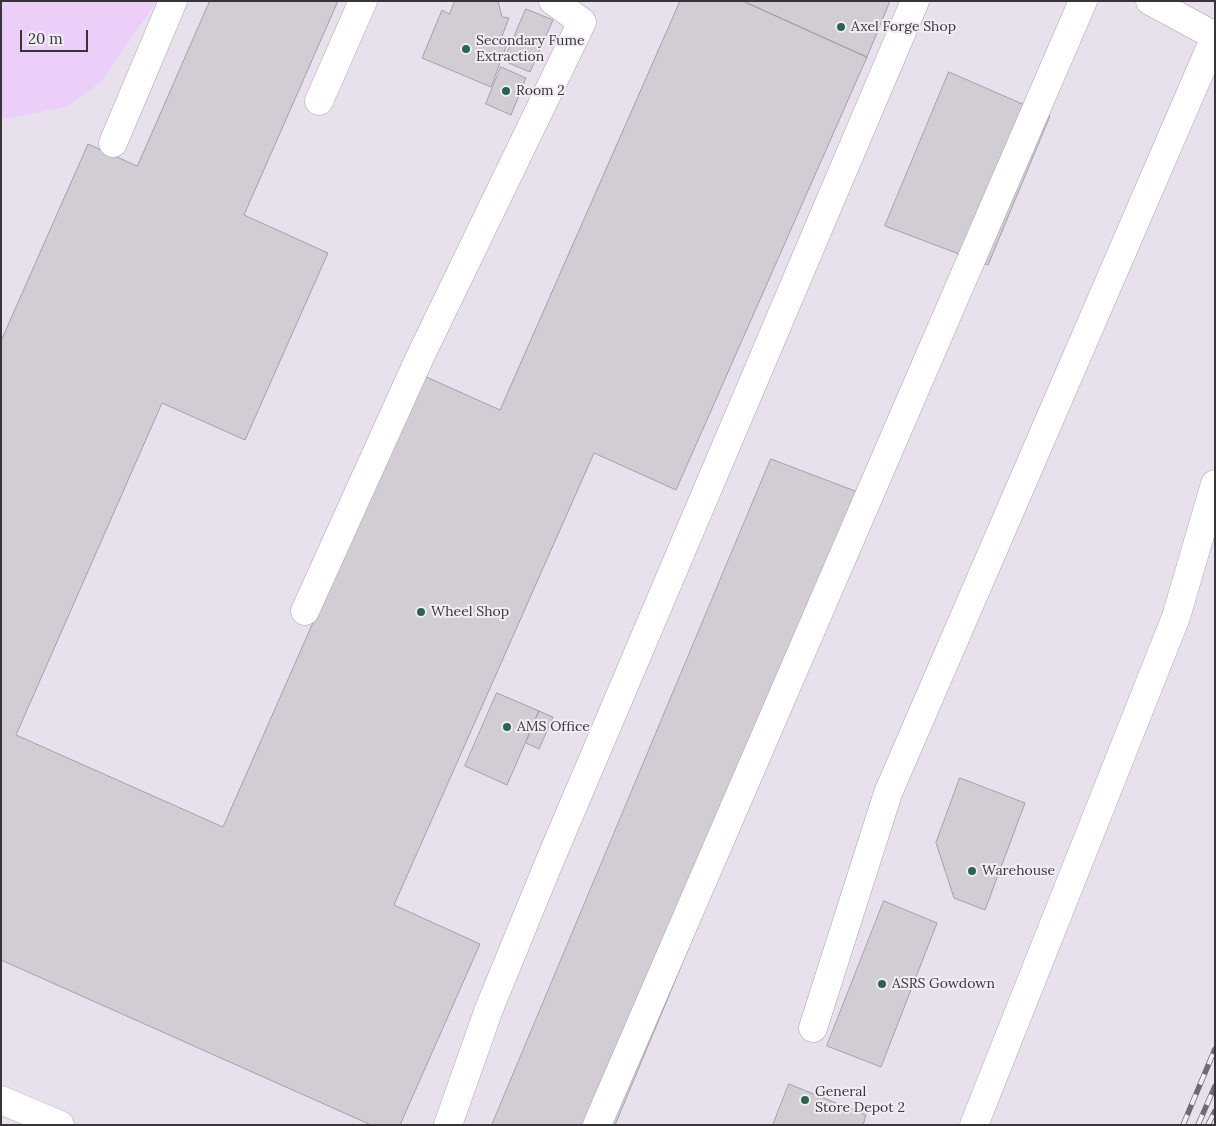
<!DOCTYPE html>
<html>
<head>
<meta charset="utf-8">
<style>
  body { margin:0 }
  #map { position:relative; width:1216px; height:1126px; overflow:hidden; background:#f2edf5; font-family:Lora,serif }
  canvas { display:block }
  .frame { position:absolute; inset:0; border:2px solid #373538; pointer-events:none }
  .scale { position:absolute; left:20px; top:30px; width:68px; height:22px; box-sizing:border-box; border:2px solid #373538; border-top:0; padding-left:6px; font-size:15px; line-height:18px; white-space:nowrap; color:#373538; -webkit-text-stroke:4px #f2edf5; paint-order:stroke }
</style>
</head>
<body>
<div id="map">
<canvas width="1216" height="1126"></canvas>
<div class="frame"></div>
<div class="scale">20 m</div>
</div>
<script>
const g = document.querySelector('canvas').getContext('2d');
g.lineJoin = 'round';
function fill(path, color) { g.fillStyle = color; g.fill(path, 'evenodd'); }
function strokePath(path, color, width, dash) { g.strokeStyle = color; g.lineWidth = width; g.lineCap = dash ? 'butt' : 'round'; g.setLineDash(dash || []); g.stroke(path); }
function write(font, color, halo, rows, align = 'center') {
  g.font = font + ' Lora,serif'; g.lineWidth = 4; g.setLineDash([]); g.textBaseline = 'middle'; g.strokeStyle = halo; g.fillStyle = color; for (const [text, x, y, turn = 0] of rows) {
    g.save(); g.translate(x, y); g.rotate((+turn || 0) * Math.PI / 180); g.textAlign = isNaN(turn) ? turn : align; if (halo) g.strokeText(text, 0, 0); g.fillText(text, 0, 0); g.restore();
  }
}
fill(new Path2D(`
  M1,1H1215V1125H1Z`), '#e9e0ee');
fill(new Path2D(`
  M1,1H157L102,81L68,106L1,120Z`), '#ebcff9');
const building = new Path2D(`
  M210,1H338L244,215L328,253L245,440L162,403L16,735L223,827L422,375L500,410L680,1H743L867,57L676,490L594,453L394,905L480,944L400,1125H371L1,960V341L88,144L137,166Z
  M455,1H498L502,17L509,18L502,36L509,39L491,87L422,58L442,10L449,14Z
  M743,1H890L867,57Z
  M526,9L553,20L530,72L504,61Z
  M501,67L526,78L511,115L486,104Z
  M949,72L1050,116L988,265L885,226Z
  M771,459L876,499L615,1125H492Z
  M497,693L539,711L507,785L465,766Z
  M539,711L553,717L539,749L526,743Z
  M960,778L1025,803L985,910L954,898L936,843Z
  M884,901L937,923L881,1067L827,1046Z
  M789,1084L866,1115L863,1125H773Z`);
fill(building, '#d2cdd5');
strokePath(building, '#a5a1a8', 1);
const minor = new Path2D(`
  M1150,1L1215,36
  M319,101L363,1
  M113,143L173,1
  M305,611L420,357L582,22L553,1
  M813,1028L888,793L1215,37
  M1,1100L60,1125
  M448,1125L489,1009L548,865L915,1
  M597,1125L1083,1
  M974,1125L1176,617L1215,484`);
strokePath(minor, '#aaa5ad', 29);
strokePath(minor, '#fff', 28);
const rail = new Path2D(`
  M1183,1125L1215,1049
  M1198,1125L1215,1086
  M1208,1125L1215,1111`);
strokePath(rail, '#6f6c71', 5.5);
strokePath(rail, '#f2edf5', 4, [11]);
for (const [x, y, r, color] of [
  [841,27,5,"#2c654e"],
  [466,49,5,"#2c654e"],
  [506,91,5,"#2c654e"],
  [421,612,5,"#2c654e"],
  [507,727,5,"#2c654e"],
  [972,871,5,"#2c654e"],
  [882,984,5,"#2c654e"],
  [805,1100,5,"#2c654e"]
]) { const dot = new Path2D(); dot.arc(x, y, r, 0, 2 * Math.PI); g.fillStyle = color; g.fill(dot); strokePath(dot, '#f2edf5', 2); }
write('14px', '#373538', '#f2edf5', [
  ["Axel Forge Shop",851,27],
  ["Secondary Fume",476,41],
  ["Extraction",476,57],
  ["Room 2",516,91],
  ["Wheel Shop",431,612],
  ["AMS Office",517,727],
  ["Warehouse",982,871],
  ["ASRS Gowdown",892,984],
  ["General",815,1092],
  ["Store Depot 2",815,1108]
], 'left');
</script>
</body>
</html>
